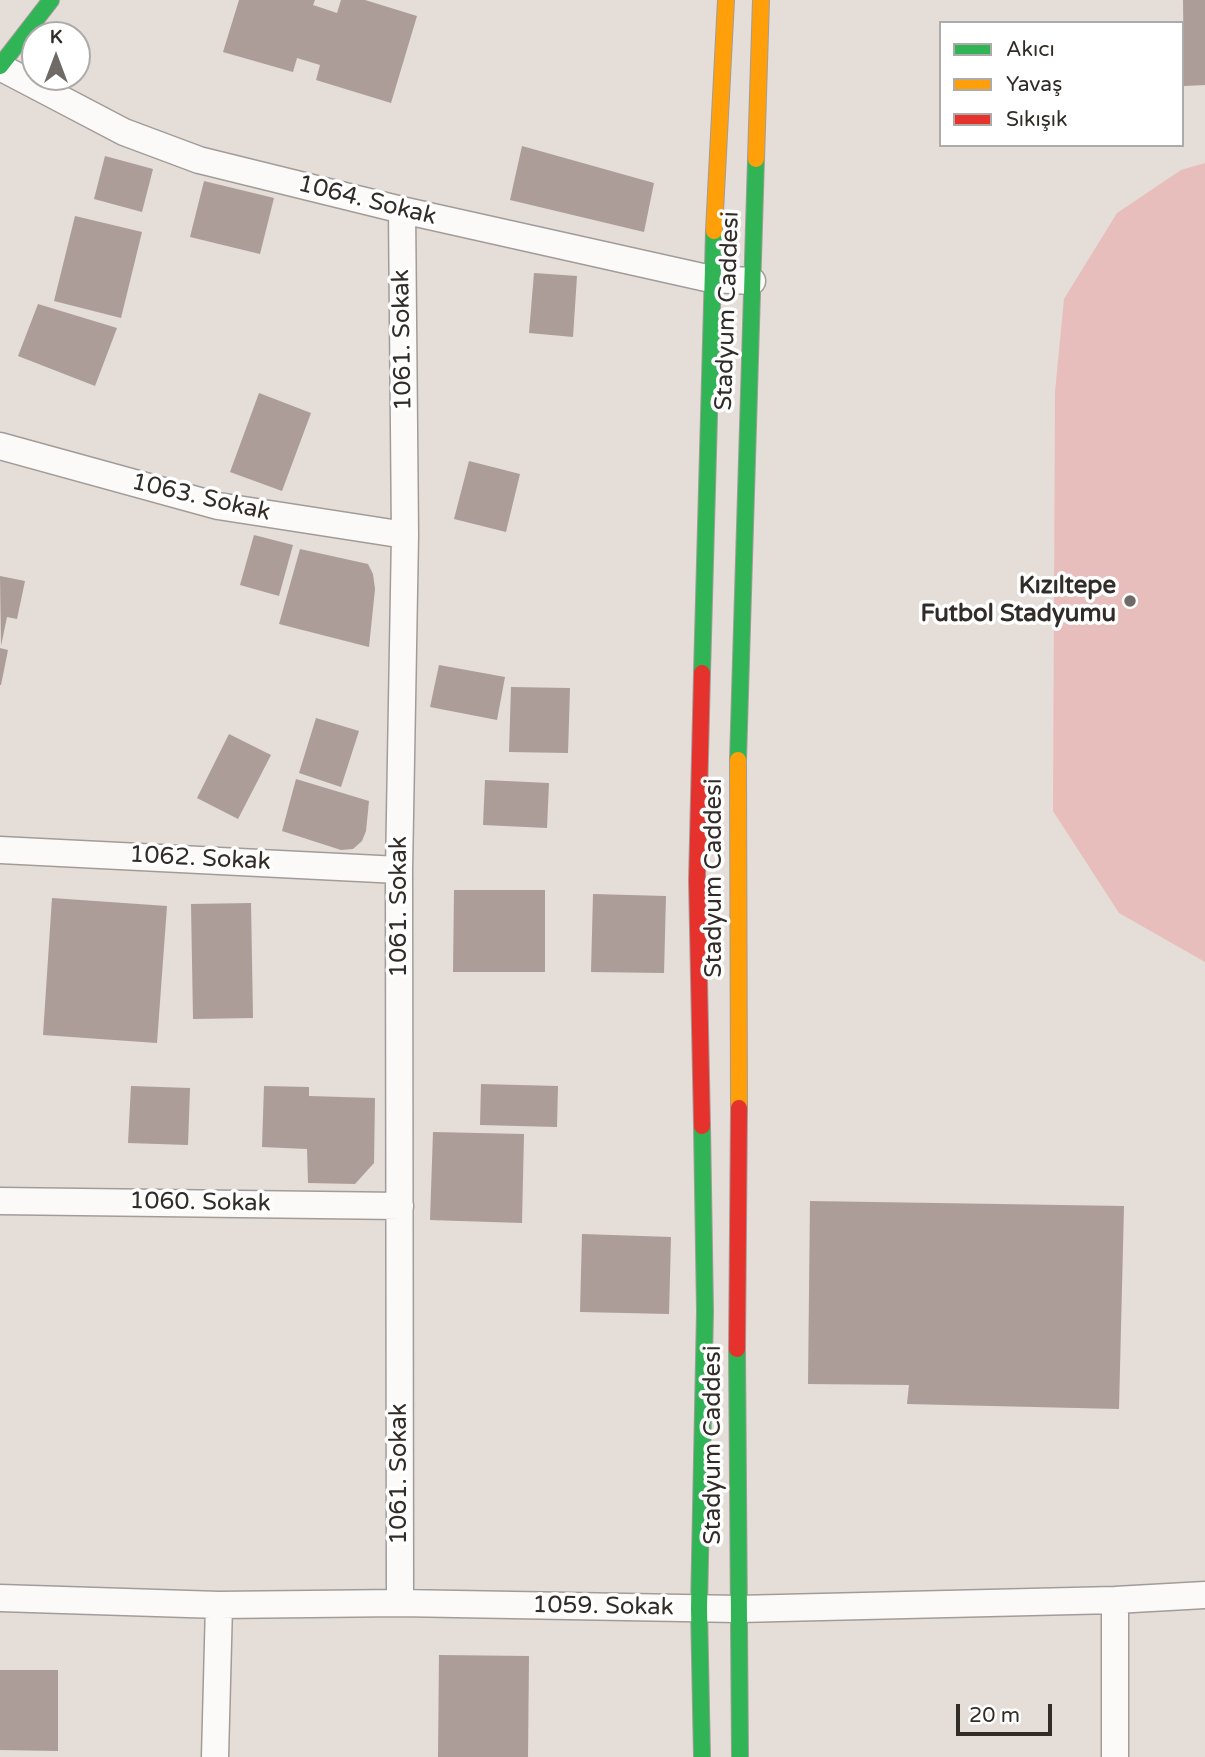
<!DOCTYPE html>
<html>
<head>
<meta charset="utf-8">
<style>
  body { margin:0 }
  #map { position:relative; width:1205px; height:1757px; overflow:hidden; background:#e5ddd8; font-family:"Varela Round",sans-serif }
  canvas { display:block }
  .legend { position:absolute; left:939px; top:21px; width:245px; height:126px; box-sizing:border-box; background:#fff; border:2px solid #adaba9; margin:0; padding:9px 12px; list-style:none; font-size:21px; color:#312c28 }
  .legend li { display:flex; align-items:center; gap:14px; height:35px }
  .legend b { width:35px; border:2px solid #adaba9 }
  .north { position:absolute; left:21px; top:21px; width:70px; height:70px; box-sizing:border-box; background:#fff; border:2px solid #adaba9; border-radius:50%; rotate:0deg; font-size:19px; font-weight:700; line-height:28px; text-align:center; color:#312c28 }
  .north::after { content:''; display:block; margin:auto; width:24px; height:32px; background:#706a66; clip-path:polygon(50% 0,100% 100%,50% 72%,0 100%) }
  .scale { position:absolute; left:956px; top:1704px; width:96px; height:32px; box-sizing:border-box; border:4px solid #312c28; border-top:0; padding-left:9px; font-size:21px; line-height:24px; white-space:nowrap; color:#312c28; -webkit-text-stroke:5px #fff; paint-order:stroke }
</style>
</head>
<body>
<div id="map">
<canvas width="1205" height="1757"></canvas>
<ul class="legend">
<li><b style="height:9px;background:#30b455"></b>Akıcı</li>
<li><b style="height:9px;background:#ff9f0a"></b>Yavaş</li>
<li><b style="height:9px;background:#e5322d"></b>Sıkışık</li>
</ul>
<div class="north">K</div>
<div class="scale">20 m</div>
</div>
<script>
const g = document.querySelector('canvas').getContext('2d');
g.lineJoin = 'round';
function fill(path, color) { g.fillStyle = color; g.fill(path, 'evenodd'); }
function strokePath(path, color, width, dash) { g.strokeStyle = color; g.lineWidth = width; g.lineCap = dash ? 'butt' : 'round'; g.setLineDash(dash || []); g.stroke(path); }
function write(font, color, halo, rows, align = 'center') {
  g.font = font + ' "Varela Round",sans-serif'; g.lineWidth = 7; g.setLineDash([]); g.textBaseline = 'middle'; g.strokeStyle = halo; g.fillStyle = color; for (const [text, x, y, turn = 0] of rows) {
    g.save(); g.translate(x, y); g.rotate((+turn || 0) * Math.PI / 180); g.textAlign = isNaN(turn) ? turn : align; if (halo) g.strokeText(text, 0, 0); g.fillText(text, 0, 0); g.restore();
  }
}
fill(new Path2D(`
  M1205,163V962L1119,913L1053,811L1055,392L1064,299L1117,213L1181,170Z`), '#e8bebc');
fill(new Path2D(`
  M239,0H315L313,5L337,13L341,0H365L417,16L391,103L316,80L320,65L297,58L293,72L223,52Z
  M1183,0H1205V85L1184,86Z
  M522,146L654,183L644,232L510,200Z
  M105,156L153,169L142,212L94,199Z
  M204,181L274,198L260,254L190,237Z
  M75,216L142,232L121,318L54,301Z
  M534,273L577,276L573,337L529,333Z
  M38,304L117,328L95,386L18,356Z
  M259,393L311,413L282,491L230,472Z
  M469,461L520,474L506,532L454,519Z
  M254,535L293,545L279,596L240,585Z
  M300,549L368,564L373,574L375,589L369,647L279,624Z
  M0,576L25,581L17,619L7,617L1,646Z
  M0,648L8,650L1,685H0Z
  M439,665L505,677L497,720L430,707Z
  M511,687L570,688L568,753L509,752Z
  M316,718L359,731L341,787L299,773Z
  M229,734L271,755L238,819L197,798Z
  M296,779L369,801L366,831L362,841L353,849L341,850L282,831Z
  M485,780L549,783L547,828L483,825Z
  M454,890H545V972H453Z
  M593,894L666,896L664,973L591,972Z
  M52,898L167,906L157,1043L43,1035Z
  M251,903L253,1018L193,1019L191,904Z
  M481,1084L558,1086L557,1127L480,1125Z
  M131,1086L190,1088L188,1145L128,1143Z
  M264,1086L309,1087V1096L375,1098L374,1163L355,1184L308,1183L307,1149L262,1147Z
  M433,1132L524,1134L522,1223L430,1220Z
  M810,1201L1124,1206L1119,1409L907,1404L909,1385L808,1384Z
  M582,1234L671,1237L669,1314L580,1312Z
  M439,1655L529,1656L528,1757H438Z
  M0,1670H58V1751L0,1750Z`), '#ac9d98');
const street = new Path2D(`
  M0,67L124,132L199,160L402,210L711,279L752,281
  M0,446L218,506L405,535
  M0,850L399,870
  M0,1201L400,1206
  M0,1598L219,1605L400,1603L738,1609L1115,1600L1205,1595
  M1115,1600V1757
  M400,1603L399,870L405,535L402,210
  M215,1757L219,1605`);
const fast = new Path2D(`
  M0,66L51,0
  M702,673L714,231
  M738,760L756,159
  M702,1126L705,1311L699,1608L702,1757
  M737,1349L740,1757`);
const slow = new Path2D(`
  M756,159L761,0
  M714,231L726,0
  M738,760L739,1108`);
const jam = new Path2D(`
  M702,1126L697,880L702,673
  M737,1349L739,1108`);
strokePath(street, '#a29c98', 29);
strokePath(fast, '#a29c98', 18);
strokePath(slow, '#a29c98', 18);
strokePath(jam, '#a29c98', 18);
strokePath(street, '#fbfaf9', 26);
strokePath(fast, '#30b455', 16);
strokePath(slow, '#ff9f0a', 16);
strokePath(jam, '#e5322d', 16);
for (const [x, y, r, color] of [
  [1130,601,7,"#706a66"]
]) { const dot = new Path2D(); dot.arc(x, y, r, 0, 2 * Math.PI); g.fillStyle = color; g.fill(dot); strokePath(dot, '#fff', 2.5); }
write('24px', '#312c28', '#fff', [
  ["1064. Sokak",367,201,14],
  ["Stadyum Caddesi",728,311,-88],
  ["1061. Sokak",403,340,-91],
  ["1063. Sokak",201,498,13],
  ["1062. Sokak",200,859,3],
  ["Stadyum Caddesi",715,878,-90],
  ["1061. Sokak",400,907,-90],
  ["1060. Sokak",200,1203,1],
  ["Stadyum Caddesi",714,1445,-90],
  ["1061. Sokak",400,1474,-90],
  ["1059. Sokak",603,1607,1]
]);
write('bold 24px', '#312c28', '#fff', [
  ["Kızıltepe",1116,587],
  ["Futbol Stadyumu",1116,615]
], 'right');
</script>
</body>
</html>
